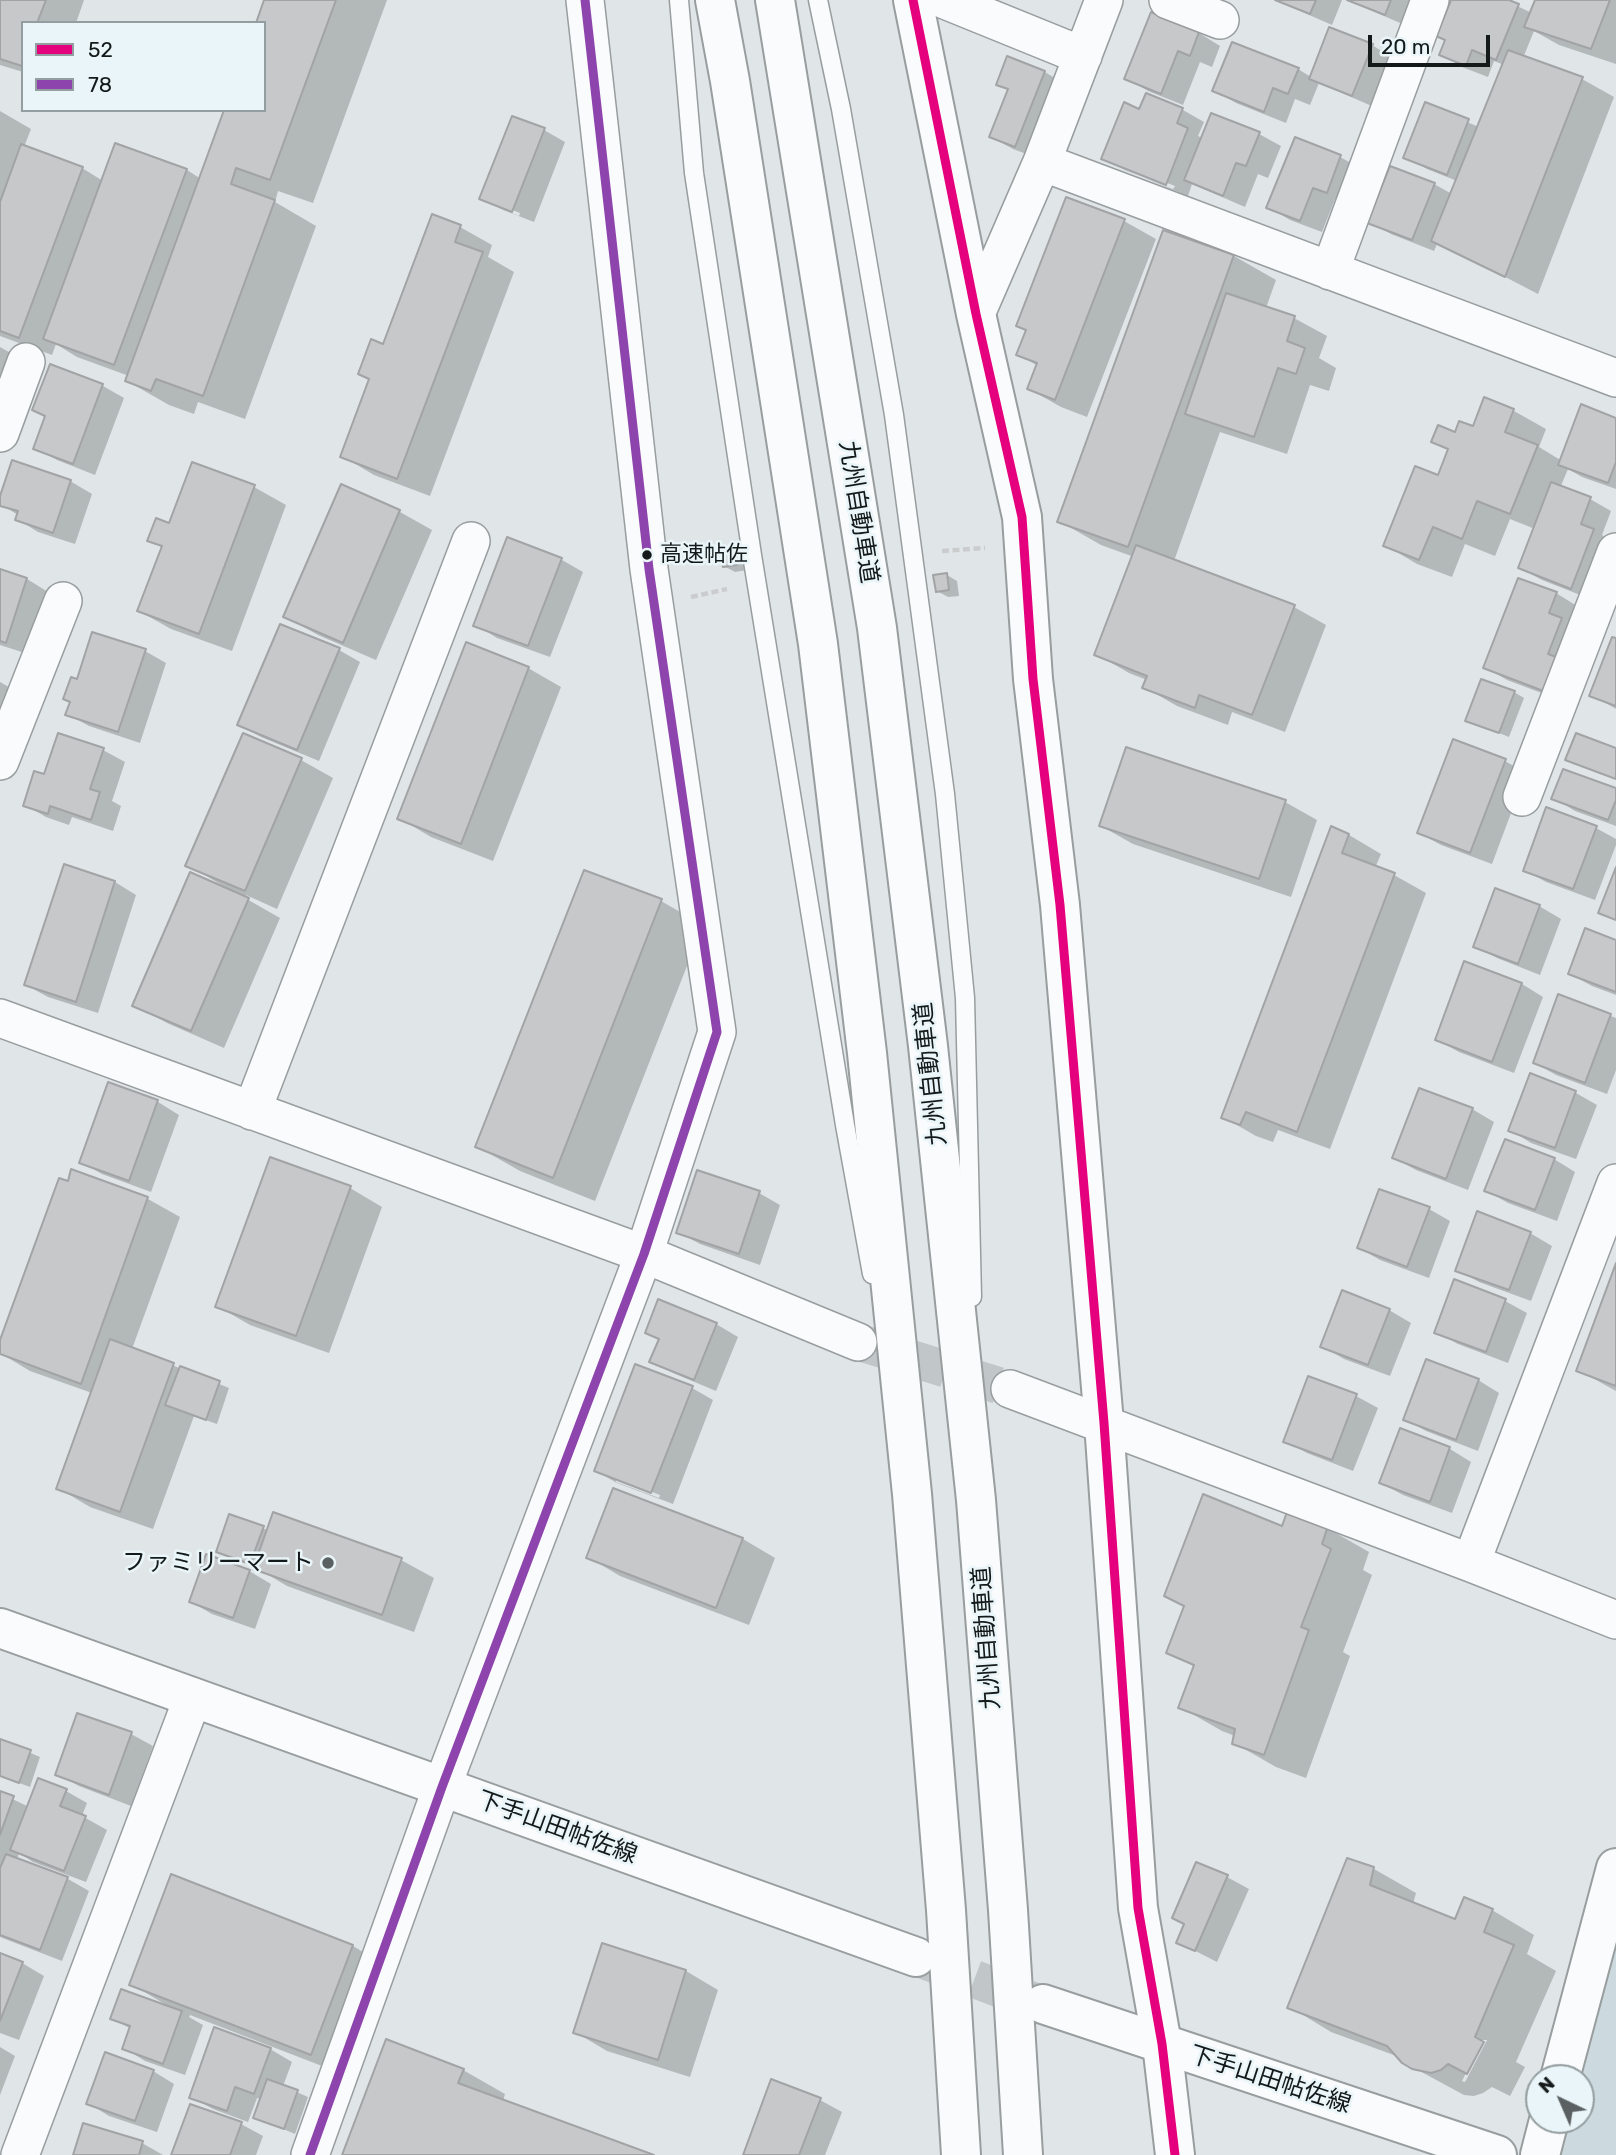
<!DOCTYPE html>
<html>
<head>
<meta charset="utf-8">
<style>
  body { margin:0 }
  #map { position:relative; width:1616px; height:2155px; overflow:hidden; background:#e0e6e8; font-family:Rubik,sans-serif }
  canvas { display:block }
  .legend { position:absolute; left:21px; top:21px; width:245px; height:91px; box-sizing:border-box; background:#e9f5f9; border:2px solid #949da0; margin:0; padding:9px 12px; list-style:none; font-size:21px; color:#14191a }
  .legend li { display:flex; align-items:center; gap:14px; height:35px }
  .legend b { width:35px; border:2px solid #949da0 }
  .north { position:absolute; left:1525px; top:2064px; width:70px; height:70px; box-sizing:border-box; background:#e9f5f9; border:2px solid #949da0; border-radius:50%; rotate:316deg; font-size:19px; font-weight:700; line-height:28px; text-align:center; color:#14191a }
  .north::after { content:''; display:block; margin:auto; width:24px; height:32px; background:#5b6162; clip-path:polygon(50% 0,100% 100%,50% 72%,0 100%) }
  .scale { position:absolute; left:1368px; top:35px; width:122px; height:32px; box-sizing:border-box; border:4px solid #14191a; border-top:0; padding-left:9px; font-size:21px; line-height:24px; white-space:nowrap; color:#14191a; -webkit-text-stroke:5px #e9f5f9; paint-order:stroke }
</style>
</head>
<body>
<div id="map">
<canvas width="1616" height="2155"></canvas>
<ul class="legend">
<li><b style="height:9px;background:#e5007d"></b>52</li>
<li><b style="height:9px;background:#8e44ad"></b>78</li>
</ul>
<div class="north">N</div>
<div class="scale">20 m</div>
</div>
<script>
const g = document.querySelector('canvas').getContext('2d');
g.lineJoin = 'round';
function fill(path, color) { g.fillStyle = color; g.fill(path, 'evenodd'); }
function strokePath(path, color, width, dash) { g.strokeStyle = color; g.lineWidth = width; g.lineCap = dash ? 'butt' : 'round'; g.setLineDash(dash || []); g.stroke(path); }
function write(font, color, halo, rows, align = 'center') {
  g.font = font + ' Rubik,"Noto Sans JP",sans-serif'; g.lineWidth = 5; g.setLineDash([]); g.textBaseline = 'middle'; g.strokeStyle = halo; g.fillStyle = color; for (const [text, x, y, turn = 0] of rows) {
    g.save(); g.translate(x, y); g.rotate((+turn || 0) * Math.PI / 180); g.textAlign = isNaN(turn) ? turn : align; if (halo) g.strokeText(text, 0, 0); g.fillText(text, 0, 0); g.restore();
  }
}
fill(new Path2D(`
  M1616,1868V2155H1540L1549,2120H1581V2078H1560Z`), '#ccdadf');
fill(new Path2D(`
  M0,0H84L76,23H23V72L0,65Z
  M266,0H387L313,203L278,191L275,202L316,226L245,419L198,402L194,414L169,405L127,381L129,376L77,357L56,344L52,355L0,336V111L31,129L24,147L82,168L103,181L116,145L187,170L201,179L264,110Z
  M1275,0H1342L1332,25Z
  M1347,0H1417L1407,26Z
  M1452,0H1504L1532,13L1537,0H1616V64L1559,45L1534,31L1523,58L1582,79L1614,97L1538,294L1438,242L1434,251L1391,234L1370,222L1434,184L1452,194L1457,181L1427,169L1406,157L1426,105L1479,127L1504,65L1494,61L1488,77L1462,67L1441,54L1447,40Z
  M1152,15L1199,33L1220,46L1212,67L1200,62L1183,105L1148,91L1126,78Z
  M1372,45L1393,58L1374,107L1319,83L1310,105L1295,99L1286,123L1236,103L1215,91L1298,69L1311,77Z
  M1008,58L1045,72L1066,85L1037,158L1013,149L991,137L1010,91L998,84Z
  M1147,96L1183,110L1204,122L1198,136L1202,138L1212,115L1259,134L1281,146L1268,178L1258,174L1245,207L1192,184L1188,196L1125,170L1103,158L1140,111ZM1124,166L1175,186L1173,189L1124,170Z
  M544,130L565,142L534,222L503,210L481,198ZM502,206L520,213L519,216L502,209Z
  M1296,139L1340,157L1362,169L1349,204L1335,199L1322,232L1290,220L1268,207Z
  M1124,221L1156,239L1087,417L1061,407L1029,389L1038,366L1018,354Z
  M460,227L492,245L488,257L514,272L430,496L374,475L342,456L370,380L360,374L384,346Z
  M1234,256L1276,280L1266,308L1294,318L1327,336L1319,358L1336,368L1329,391L1310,385L1287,454L1220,432L1174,561L1294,607L1326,625L1285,732L1232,712L1228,725L1177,706L1144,687L1147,680L1129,673L1096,654L1134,557L1101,545L1059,521Z
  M0,347L16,356L0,396Z
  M51,366L103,386L124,398L95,475L57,460L35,448L47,417Z
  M1485,400L1514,411L1546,429L1539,447L1562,461L1616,420V489L1582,477L1568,469L1560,488L1590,499L1611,511L1602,535L1615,543L1593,600L1542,580L1520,568L1535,529L1510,519L1495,556L1465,544L1452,577L1417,564L1385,545L1439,477L1449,450L1433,441L1474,428Z
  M70,481L92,494L75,544L38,532L17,519L18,515L0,504V502Z
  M254,487L286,505L232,651L171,629L139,611L163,548L149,540L170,525Z
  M342,487L400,512L432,530L376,660L318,635L286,617Z
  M509,540L562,560L583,572L550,657L497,638L476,625Z
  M734,549L744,555L747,570L735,572L724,566Z
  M0,571L27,579L48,592L28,654L0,645Z
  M947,575L957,581L959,596L948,597L937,591Z
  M1556,593L1577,606L1568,703L1507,680L1485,667Z
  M1616,640V709L1592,695Z
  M339,650L360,662L319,761L261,737L239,725Z
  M145,651L166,663L140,743L89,726L67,714L78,681Z
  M528,668L561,687L493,861L431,837L399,818Z
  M0,682L14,690L0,733Z
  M1514,692L1524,698L1509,737L1467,720Z
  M244,735L301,760L333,778L277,909L246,895L245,898L280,918L224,1048L167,1023L135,1005L223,886L188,865Z
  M103,750L125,762L112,801L121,806L113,831L72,817L69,825L46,817L25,805L45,777Z
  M1505,761L1526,773L1492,864L1441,845L1419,833Z
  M1616,790V826L1575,811L1554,798Z
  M1285,802L1317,820L1291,897L1133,844L1101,826Z
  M1596,828L1616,839V845L1595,900L1546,882L1525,870Z
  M1349,835L1381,854L1375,868L1394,875L1426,893L1330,1149L1278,1130L1273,1142L1256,1136L1223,1117Z
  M65,866L115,882L136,895L98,1013L48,997L26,985Z
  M661,901L703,925L595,1201L520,1171L478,1147Z
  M1539,906L1561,919L1540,975L1497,958L1475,946Z
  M1616,941V995L1592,986L1570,974Z
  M1522,984L1543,997L1514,1073L1459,1052L1437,1040Z
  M1559,996L1616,1018V1070L1607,1094L1556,1075L1535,1063Z
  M1531,1076L1576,1093L1597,1105L1576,1159L1531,1143L1510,1130Z
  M109,1085L158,1102L179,1115L151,1192L102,1174L81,1162Z
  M1472,1109L1494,1122L1468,1190L1416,1170L1394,1158Z
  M1554,1159L1575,1172L1557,1221L1508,1203L1487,1191Z
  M72,1172L148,1199L180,1217L132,1349L229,1388L217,1424L194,1416L153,1529L90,1507L58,1488L92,1393L30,1371L0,1353V1345Z
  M350,1188L382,1207L329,1353L250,1325L217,1306Z
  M759,1193L780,1205L760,1265L700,1244L678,1232Z
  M1429,1209L1450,1221L1429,1278L1380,1260L1359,1248Z
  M1530,1233L1552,1246L1531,1301L1479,1282L1457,1270Z
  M1616,1268V1391L1578,1370Z
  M1505,1301L1527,1313L1508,1363L1458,1344L1436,1332Z
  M1389,1310L1411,1323L1390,1376L1344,1359L1322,1346Z
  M716,1324L738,1337L716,1391L673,1373L652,1361L660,1339Z
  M1478,1380L1499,1393L1478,1451L1426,1431L1405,1419Z
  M692,1388L713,1400L673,1504L617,1483L596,1471ZM616,1478L660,1495L659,1498L616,1482Z
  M1356,1396L1378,1408L1353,1471L1307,1453L1285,1441Z
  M1401,1431L1450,1449L1471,1462L1452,1513L1403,1495L1381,1483Z
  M614,1490L743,1539L775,1558L749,1625L620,1576L588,1557Z
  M263,1528L268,1531L401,1560L434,1578L414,1632L287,1586L255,1567L218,1551Z
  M1327,1528L1369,1552L1363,1570L1372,1575L1343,1652L1350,1656L1306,1778L1276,1767L1234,1743L1235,1736L1222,1731L1180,1707L1195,1667L1168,1652L1283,1529Z
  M249,1571L271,1584L255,1629L212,1614L191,1602Z
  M131,1734L153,1746L131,1806L79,1786L57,1774Z
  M0,1740L40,1757L30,1787L0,1776Z
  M66,1791L87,1803L82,1816L107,1830L86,1882L33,1862L19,1853L17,1860L68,1879L89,1891L62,1961L0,1937V1793L29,1807Z
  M1348,1861L1374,1869L1416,1893L1413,1904L1456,1922L1492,1910L1534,1935L1527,1954L1556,1971L1516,2062L1525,2067L1510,2096L1492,2087L1483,2093L1474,2096L1464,2095L1403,2062L1399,2057L1331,2032L1290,2007ZM1483,2040H1487L1465,2082L1462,2081Z
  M172,1877L353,1946L395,1971L353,2078L190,2015L189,2017L203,2025L185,2075L145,2061L124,2048L131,2029L112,2018L168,2006L131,1984Z
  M1227,1877L1249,1889L1217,1962L1178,1942L1186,1924Z
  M603,1945L686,1971L718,1990L690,2077L607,2051L575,2032Z
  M0,1955L22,1963L44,1976L19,2040L0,2033Z
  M265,2046L292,2062L283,2086L308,2097L295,2134L255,2117L261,2099L257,2098L248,2122L213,2109L191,2097Z
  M0,2047L15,2056L0,2095Z
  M463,2070L505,2094L503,2101L649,2155H344Z
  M153,2071L174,2084L157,2132L109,2116L88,2103Z
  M820,2100L842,2112L825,2155H744Z
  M241,2124L263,2136L256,2155H173Z
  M142,2143L163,2155H75Z`), '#0003');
const building = new Path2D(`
  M0,0H46L37,23H23L22,66L0,59Z
  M264,0H336L270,180L236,168L231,184L275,200L203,396L156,379L151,391L125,381L224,110H264V23H256Z
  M1275,0H1316L1310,14Z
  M1347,0H1391L1385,15Z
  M1451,0H1509L1519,4L1496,60L1472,50L1466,66L1439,55L1445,40L1436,36Z
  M1535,0H1610L1591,49L1524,27Z
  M1151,12L1199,32L1190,56L1178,51L1161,94L1124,79Z
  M1329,27L1373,44L1352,96L1309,79Z
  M1232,42L1299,68L1288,94L1273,88L1264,112L1212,91Z
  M1508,50L1583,77L1505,277L1431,241Z
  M1007,56L1045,71L1015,147L989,137L1008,89L996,85Z
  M1146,93L1183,108L1177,123L1188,128L1166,185L1101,159L1124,102L1139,109Z
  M1425,102L1469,119L1447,175L1403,158Z
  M1211,113L1260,132L1246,166L1236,163L1223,196L1184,180Z
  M512,116L545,128L512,212L479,199Z
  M1295,137L1341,155L1327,193L1313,188L1300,221L1266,208Z
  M115,143L187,169L114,365L43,339Z
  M21,144L83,167L19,338L0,331V202Z
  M1390,166L1435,183L1412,240L1367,223Z
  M1066,197L1125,219L1055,400L1027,389L1037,363L1016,355L1026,330L1016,326Z
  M432,214L461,225L455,242L483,252L397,479L340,457L369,379L358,374L371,339L383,344Z
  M1163,230L1234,255L1128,547L1057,522Z
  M1226,293L1295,316L1287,341L1305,348L1296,374L1278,368L1254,437L1185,414Z
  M50,364L103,384L73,464L33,449L45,416L32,410Z
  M1484,397L1514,409L1505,432L1538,445L1510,514L1477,501L1462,539L1433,527L1419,560L1383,546L1415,466L1438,475L1448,449L1431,442L1438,425L1455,432L1459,421L1473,426Z
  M1581,404L1616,418V462L1608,483L1558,465Z
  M12,460L71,480L53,533L15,520L18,511L0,506V496Z
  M192,462L255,485L199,634L137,611L162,546L147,541L156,518L169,523Z
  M1551,482L1591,497L1581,524L1594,529L1571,589L1518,568Z
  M341,484L400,510L343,643L283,617Z
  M507,537L562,558L528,646L473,626Z
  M1136,545L1295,605L1252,715L1199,695L1195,708L1142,688L1147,676L1094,655Z
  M734,547L737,565L723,567L720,550Z
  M0,569L27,578L6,643L0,641Z
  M947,573L949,590L936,592L933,575Z
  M1518,578L1557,592L1549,613L1562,618L1548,654L1559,658L1546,692L1483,668Z
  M280,624L340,648L297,750L237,725Z
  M92,632L146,649L118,732L65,715L70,702L63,699L71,677L77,679Z
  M1612,637L1616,638V706L1589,696Z
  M466,642L529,667L461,844L397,819Z
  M1481,679L1515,691L1499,733L1465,721Z
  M58,733L104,748L90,789L100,792L91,820L50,806L48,814L23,806L34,771L44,774Z
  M243,733L302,758L245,891L185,866Z
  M1576,733L1616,748V779L1565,760Z
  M1453,739L1506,759L1470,853L1417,833Z
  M1126,747L1286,800L1259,879L1099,826Z
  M1563,769L1616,788V800L1608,820L1551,799Z
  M1546,807L1597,826L1573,889L1523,871Z
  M1331,826L1349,834L1342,853L1395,873L1297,1132L1246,1112L1240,1125L1221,1118Z
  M64,864L115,881L76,1002L24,985Z
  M1616,867V920L1598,913Z
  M584,870L662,899L553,1178L475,1147Z
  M190,872L249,898L191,1031L132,1006Z
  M1495,888L1540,905L1518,964L1473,947Z
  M1585,928L1616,940V992L1568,974Z
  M1464,961L1522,983L1492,1062L1435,1040Z
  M1558,994L1611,1014L1585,1083L1533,1063Z
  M1530,1073L1576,1091L1555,1148L1508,1131Z
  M108,1082L158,1100L129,1181L79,1163Z
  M1419,1088L1473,1108L1446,1179L1392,1158Z
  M1505,1139L1555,1158L1535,1210L1484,1191Z
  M270,1157L351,1186L296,1336L215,1307Z
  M71,1169L148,1197L81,1384L0,1354V1340L59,1178L68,1181Z
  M697,1170L760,1191L739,1254L676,1233Z
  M1379,1189L1430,1207L1407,1267L1357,1248Z
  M1477,1211L1531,1232L1509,1290L1455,1271Z
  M1616,1263V1386L1576,1371Z
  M1454,1279L1506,1299L1486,1352L1434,1333Z
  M1342,1290L1390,1309L1368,1365L1320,1347Z
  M658,1299L717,1323L694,1380L649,1362L659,1339L645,1333Z
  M110,1339L174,1363L120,1512L56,1489Z
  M1426,1359L1479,1379L1456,1440L1403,1420Z
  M635,1364L693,1386L651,1493L594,1471Z
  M180,1366L220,1381L206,1420L165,1405Z
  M1308,1376L1357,1394L1332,1460L1283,1442Z
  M1400,1428L1450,1447L1430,1502L1379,1483Z
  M613,1488L743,1538L716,1608L586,1558Z
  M1203,1494L1282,1526L1288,1509L1328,1526L1322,1544L1331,1549L1301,1627L1309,1630L1264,1755L1232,1744L1235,1729L1178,1708L1194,1665L1166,1653L1184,1606L1164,1596Z
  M273,1512L402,1558L382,1615L253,1569Z
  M229,1514L264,1526L250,1564L216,1552Z
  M206,1554L250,1570L233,1618L189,1602Z
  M77,1713L132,1732L109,1795L55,1775Z
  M0,1739L31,1750L19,1783L0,1776Z
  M38,1778L67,1789L60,1806L86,1816L64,1871L10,1850Z
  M0,1791L14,1796L0,1835Z
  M6,1854L68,1877L40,1950L0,1935V1868Z
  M1347,1858L1374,1867L1370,1885L1455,1919L1464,1897L1493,1909L1484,1932L1514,1945L1475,2037L1484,2042L1467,2074L1448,2064L1441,2070L1431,2073L1412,2069L1402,2063L1387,2046L1287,2008Z
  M1196,1862L1228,1875L1195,1951L1176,1943L1184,1924L1172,1918Z
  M171,1874L353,1945L311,2055L129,1985Z
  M602,1943L686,1970L658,2060L573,2033Z
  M0,1953L23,1962L0,2021Z
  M121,1989L182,2011L163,2064L122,2049L130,2026L110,2019Z
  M214,2027L271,2048L254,2094L235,2087L227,2111L189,2098Z
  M386,2039L464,2069L458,2083L654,2155H342Z
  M105,2052L154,2070L135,2121L86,2104Z
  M267,2079L298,2090L284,2129L253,2118Z
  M771,2079L821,2098L799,2155H743Z
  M190,2104L242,2122L230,2155H171Z
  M83,2123L143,2141L139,2155H73Z`);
fill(building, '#c7c8c9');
strokePath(building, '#a2a3a4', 2);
strokePath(new Path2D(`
  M858,1342L1010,1389`), '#c1c7c9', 37, [37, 18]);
strokePath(new Path2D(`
  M921,1959L1041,2004`), '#c1c7c9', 38, [38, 19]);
const service = new Path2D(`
  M679,0L694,173L752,555L845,1125L872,1274
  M818,0L841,109L894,415L945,794L965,998L972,1297`);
const minor = new Path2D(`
  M945,0L1083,56
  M1168,0L1220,20
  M1042,162L1616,378
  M1330,271L1430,0
  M976,314L1042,162L1104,0
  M0,433L26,362
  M0,761L63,601
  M1522,797L1616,552
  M0,1018L644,1254L858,1342
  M252,1111L471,541
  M1010,1389L1471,1563L1616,1620
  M1471,1563L1616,1183
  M20,2155L193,1697
  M310,2155L442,1787L644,1254L717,1032L649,569L585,0`);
const tertiary = new Path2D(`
  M913,0L976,314L1022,517L1033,679L1060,905L1104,1423L1138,1908L1162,2044L1175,2155
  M1560,2078L1616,1868
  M1540,2155L1549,2120`);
const secondary = new Path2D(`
  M0,1628L916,1957
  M1043,2004L1497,2155`);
const motorway = new Path2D(`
  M715,0L730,81L818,644L867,1053L912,1494L946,1910L961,2155
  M775,0L877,628L928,1046L976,1500L1008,1910L1023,2155`);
strokePath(service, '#989d9e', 21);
strokePath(minor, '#989d9e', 40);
strokePath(tertiary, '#989d9e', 42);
strokePath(secondary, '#989d9e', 42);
strokePath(motorway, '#989d9e', 42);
strokePath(new Path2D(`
  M942,551L985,548
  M691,597L727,589`), '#cbcccd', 4.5, [7, 3.5]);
strokePath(service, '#fafbfc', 18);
strokePath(minor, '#fafbfc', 37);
strokePath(tertiary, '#fafbfc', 38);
strokePath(secondary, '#fafbfc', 38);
strokePath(motorway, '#fafbfc', 38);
strokePath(new Path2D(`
  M913,0L976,314L1022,517L1033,679L1060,905L1104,1423L1138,1908L1162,2044L1175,2155`), '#e5007d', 9);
strokePath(new Path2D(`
  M310,2155L442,1787L644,1254L717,1032L649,569L585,0`), '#8e44ad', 9);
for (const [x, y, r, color] of [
  [647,555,6,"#14191a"],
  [328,1563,7,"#5b6162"]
]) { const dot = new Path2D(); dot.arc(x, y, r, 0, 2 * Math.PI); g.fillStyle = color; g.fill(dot); strokePath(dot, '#e9f5f9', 2.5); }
write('22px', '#14191a', '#e9f5f9', [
  ["高速帖佐",660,555]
], 'left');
write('24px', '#14191a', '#e9f5f9', [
  ["九州自動車道",858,512,81],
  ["九州自動車道",931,1074,-96],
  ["九州自動車道",987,1638,-94],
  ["下手山田帖佐線",557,1828,20],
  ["下手山田帖佐線",1270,2080,18]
]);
write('24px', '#14191a', '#e9f5f9', [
  ["ファミリーマート",314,1563]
], 'right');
</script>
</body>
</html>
